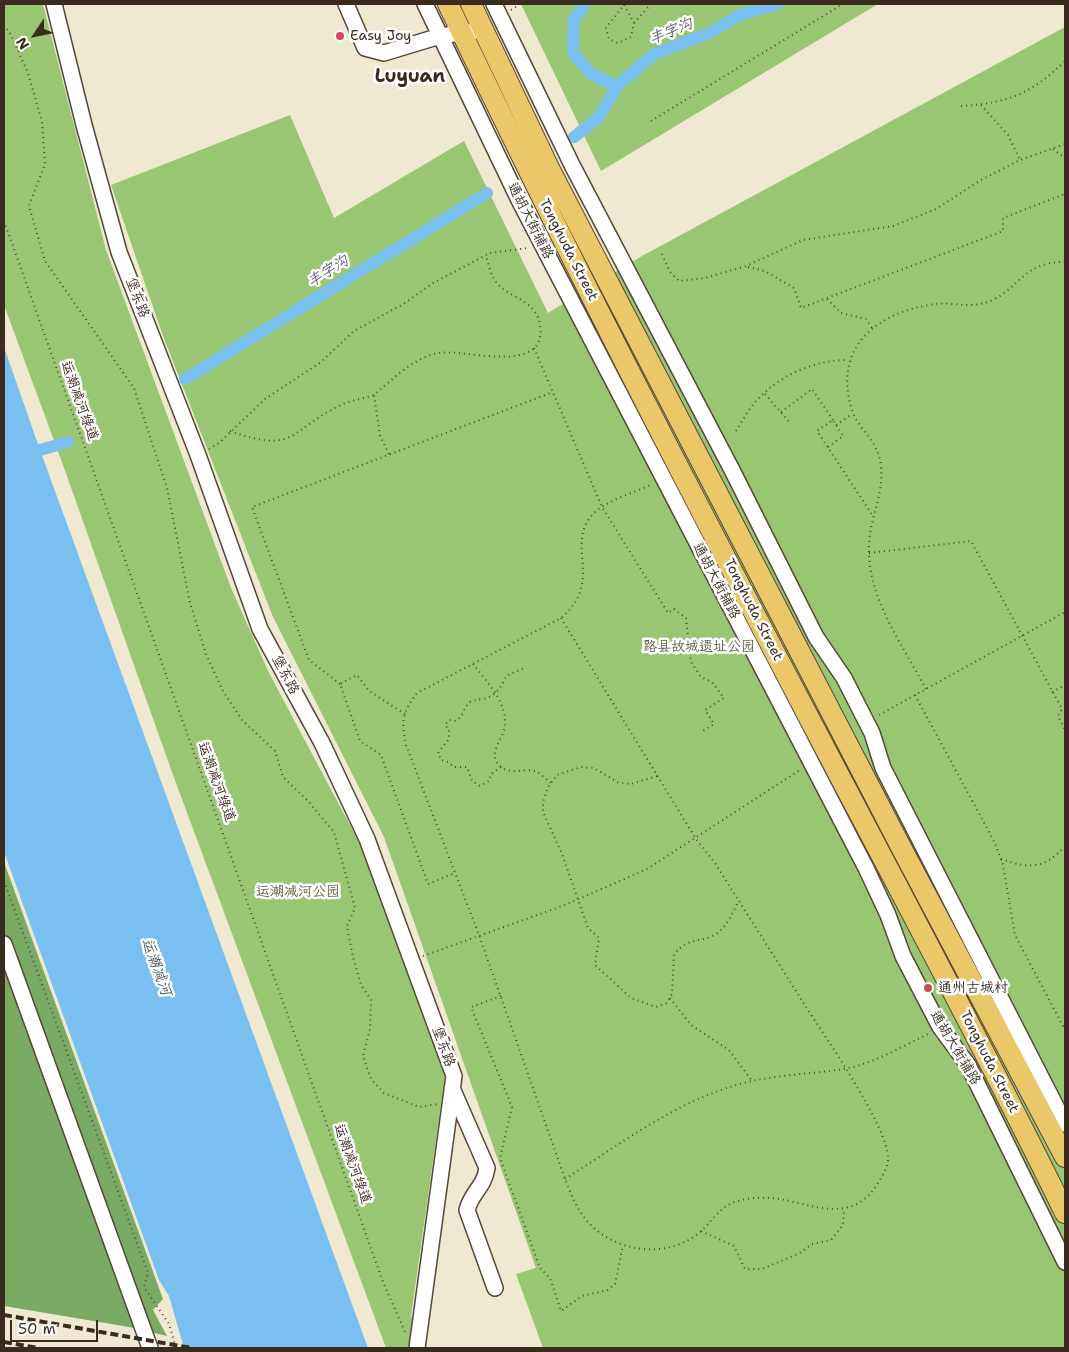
<!DOCTYPE html>
<html>
<head>
<meta charset="utf-8">
<style>
  body { margin:0 }
  #map { position:relative; width:1069px; height:1352px; overflow:hidden; background:#eee9d0; font-family:"Shantell Sans",sans-serif }
  canvas { display:block }
  .frame { position:absolute; inset:0; border:5px solid #3b2a1e; pointer-events:none }
  .north { position:absolute; left:10px; top:10px; width:50px; height:50px; -webkit-text-stroke:4px #fff; paint-order:stroke; rotate:236deg; font-size:14px; font-weight:700; line-height:20px; text-align:center; color:#3b2a1e }
  .north::after { content:''; display:block; margin:auto; width:18px; height:22px; background:#3b2a1e; clip-path:polygon(50% 0,100% 100%,50% 72%,0 100%) }
  .scale { position:absolute; left:10px; top:1320px; width:88px; height:22px; box-sizing:border-box; border:2px solid #3b2a1e; border-top:0; padding-left:6px; font-size:15px; line-height:18px; white-space:nowrap; color:#3b2a1e; -webkit-text-stroke:4px #fff; paint-order:stroke }
</style>
</head>
<body>
<div id="map">
<canvas width="1069" height="1352"></canvas>
<div class="frame"></div>
<div class="north">N</div>
<div class="scale">50 m</div>
</div>
<script>
const g = document.querySelector('canvas').getContext('2d');
g.lineJoin = 'round';
function fill(path, color) { g.fillStyle = color; g.fill(path, 'evenodd'); }
function strokePath(path, color, width, dash) { g.strokeStyle = color; g.lineWidth = width; g.lineCap = dash ? 'butt' : 'round'; g.setLineDash(dash || []); g.stroke(path); }
function write(font, color, halo, rows, align = 'center') {
  g.font = font + ' "Shantell Sans","LXGW WenKai TC",sans-serif'; g.lineWidth = 5; g.setLineDash([]); g.textBaseline = 'middle'; g.strokeStyle = halo; g.fillStyle = color; for (const [text, x, y, turn = 0] of rows) {
    g.save(); g.translate(x, y); g.rotate((+turn || 0) * Math.PI / 180); g.textAlign = isNaN(turn) ? turn : align; if (halo) g.strokeText(text, 0, 0); g.fillText(text, 0, 0); g.restore();
  }
}
fill(new Path2D(`
  M4,4H43L106,250L231,588L269,673L368,859L445,1076L411,1316L421,1348H386L173,775L63,465L4,305Z
  M521,4H878L601,171Z
  M1065,27V1348H543L516,1274L536,1268L384,837L273,617L163,336L111,185L290,115L334,218L464,141L548,313L642,256Z`), '#99c673');
fill(new Path2D(`
  M4,862L163,1299L153,1310L167,1336L129,1327L4,1306Z`), '#7aab65');
fill(new Path2D(`
  M4,347L40,450L368,1348H184L169,1296L159,1280L4,852Z`), '#79c0f1');
strokePath(new Path2D(`
  M585,4L574,19L573,53L591,74L617,86
  M574,137L599,117L617,86L654,54L710,33L739,15L778,4
  M185,379L487,193
  M4,471L40,450L68,442`), '#79c0f1', 12);
const minor = new Path2D(`
  M54,4L84,125L119,252L198,455L260,629L322,743L367,839L454,1076L417,1348
  M346,4L365,48L384,53L440,36L483,30
  M425,4L519,200L866,868L888,915L903,956L940,1027L968,1065L1065,1262
  M494,4L572,165L732,470L816,637L844,678L872,733L883,768L1065,1124
  M4,944L150,1348
  M452,1088L487,1168C484,1188 472,1191 467,1210L495,1288`);
const major = new Path2D(`
  M448,4C562,244 685,481 808,716C895,882 983,1046 1065,1213
  M471,4L549,168L902,849L1065,1157`);
strokePath(minor, '#564739', 18);
strokePath(major, '#564739', 22);
strokePath(new Path2D(`
  M624,5L634,23L631,37L618,43L609,39L606,28L624,5L626,4
  M511,10L520,4
  M634,23L651,4
  M4,25L11,35L28,73L42,122L45,164L29,206L45,261L134,388L167,488L190,603L206,654L223,691L242,720L275,751L283,777L308,801L334,832L355,908L347,926L353,957L361,985L371,1000L370,1029L363,1056L371,1079L384,1093L419,1107L438,1104
  M981,105L1008,135L1020,160
  M961,106C1008,103 1031,94 1065,61
  M651,121L843,4
  M1053,149L1065,158
  M4,221L383,1282L405,1332
  M662,254L670,272L679,281L705,278L746,266L803,240L893,226L936,209L981,180L1020,160L1065,144
  M748,267L765,271L794,288L801,308L1003,231V218L1065,194
  M827,299L841,313L866,319L872,328
  M534,348L602,507L668,613L674,609L686,618L691,662L701,677L712,682L724,698L705,710L714,724L703,731
  M765,394L791,424
  M781,412L812,389L833,420
  M836,425L852,414
  M230,431C297,455 288,430 341,405C351,400 363,399 374,395
  M736,431C743,420 749,408 758,399C781,374 816,360 848,360
  M828,447L843,436L833,420L817,431L873,516
  M209,449L219,443L265,399L321,362L354,331L405,303L433,283L490,253L528,248
  M389,454L380,436L374,395C393,379 413,358 438,353C464,348 548,377 540,325C537,304 517,299 503,289C492,281 489,268 486,255
  M869,553L971,541L1062,709L1058,716L1065,730
  M561,618L696,839L715,863C745,911 776,959 806,1007C824,1035 890,1130 888,1159C888,1167 882,1177 878,1183C857,1218 826,1210 794,1202C775,1197 756,1196 738,1201C719,1205 710,1226 695,1236C662,1259 614,1251 588,1222C577,1210 571,1194 565,1179L479,935L406,745C401,721 402,713 417,693L561,618C605,581 564,545 593,514C607,500 633,493 651,485
  M473,664C486,681 506,700 505,724C505,739 485,753 501,767C511,775 524,768 535,771C540,773 546,779 551,783
  M340,684L309,660L252,507L553,392
  M926,689C902,644 866,596 869,543C871,515 884,494 881,466C878,439 859,431 852,410C832,347 877,312 935,304C950,302 966,307 980,304C1018,296 1019,261 1065,262
  M1052,692L1065,685
  M915,695L995,843L1003,865L1015,935L1065,1030
  M405,714L369,691L357,675L340,684L360,741L381,755L428,884L455,873
  M879,715L1065,612
  M501,767L491,774L489,781L480,786L472,781L467,767H454L448,762L441,760L438,753L449,739V730L445,725L449,720L456,721C463,716 464,707 470,702C474,700 477,700 482,699C494,698 502,687 506,676L524,668
  M657,776L631,784L619,783L594,768L581,767L557,775L548,787L543,802V812L562,854L588,928L599,938L595,965L631,998L656,1007L667,1003L672,994L674,954C692,935 699,944 716,934C727,927 732,914 738,902
  M1001,859C1029,869 1045,869 1065,846
  M4,881L148,1273L144,1287L169,1324L176,1348
  M423,956L565,905L647,869L800,770
  M501,996L471,1007L512,1107L500,1158L540,1268L550,1278L561,1311L582,1296L608,1290L615,1284L623,1245
  M670,998L691,1025L729,1050L753,1082
  M565,1179C616,1147 667,1108 724,1089C762,1075 804,1075 844,1069C873,1064 901,1047 928,1034
  M701,1231L734,1246L745,1269H762L800,1253L812,1244L831,1240L843,1225L844,1210`), '#564739', 2, [1, 4]);
strokePath(minor, '#fff', 15);
strokePath(major, '#eac769', 20);
strokePath(new Path2D(`
  M4,1315L192,1348
  M4,1342L38,1348`), '#3b2a1e', 4, [8, 4]);
for (const [x, y, r, color] of [
  [340,36,5,"#d1495b"],
  [928,988,5,"#d1495b"]
]) { const dot = new Path2D(); dot.arc(x, y, r, 0, 2 * Math.PI); g.fillStyle = color; g.fill(dot); strokePath(dot, '#fff', 2); }
write('14px', '#3b2a1e', '#fff', [
  ["Easy Joy",350,36],
  ["通州古城村",938,988]
], 'left');
write('14px', '#3b2a1e', '#fff', [
  ["通胡大街辅路",530,221,63],
  ["Tonghuda Street",568,250,63],
  ["堡东路",137,298,69],
  ["运潮减河绿道",79,401,70],
  ["通胡大街辅路",716,581,62],
  ["Tonghuda Street",753,610,63],
  ["堡东路",285,675,62],
  ["运潮减河绿道",216,782,70],
  ["堡东路",443,1047,70],
  ["通胡大街辅路",955,1048,59],
  ["Tonghuda Street",989,1062,63],
  ["运潮减河绿道",352,1164,70]
]);
write('14px', '#5c613c', '#fff', [
  ["路县故城遗址公园",699,647],
  ["运潮减河公园",298,892]
]);
write('italic 15px', '#515e68', '#fff', [
  ["丰字沟",671,32,-22],
  ["丰字沟",328,272,-32],
  ["运潮减河",156,967,70]
]);
write('bold 19px', '#3b2a1e', '#fff', [
  ["Luyuan",410,77]
]);
</script>
</body>
</html>
